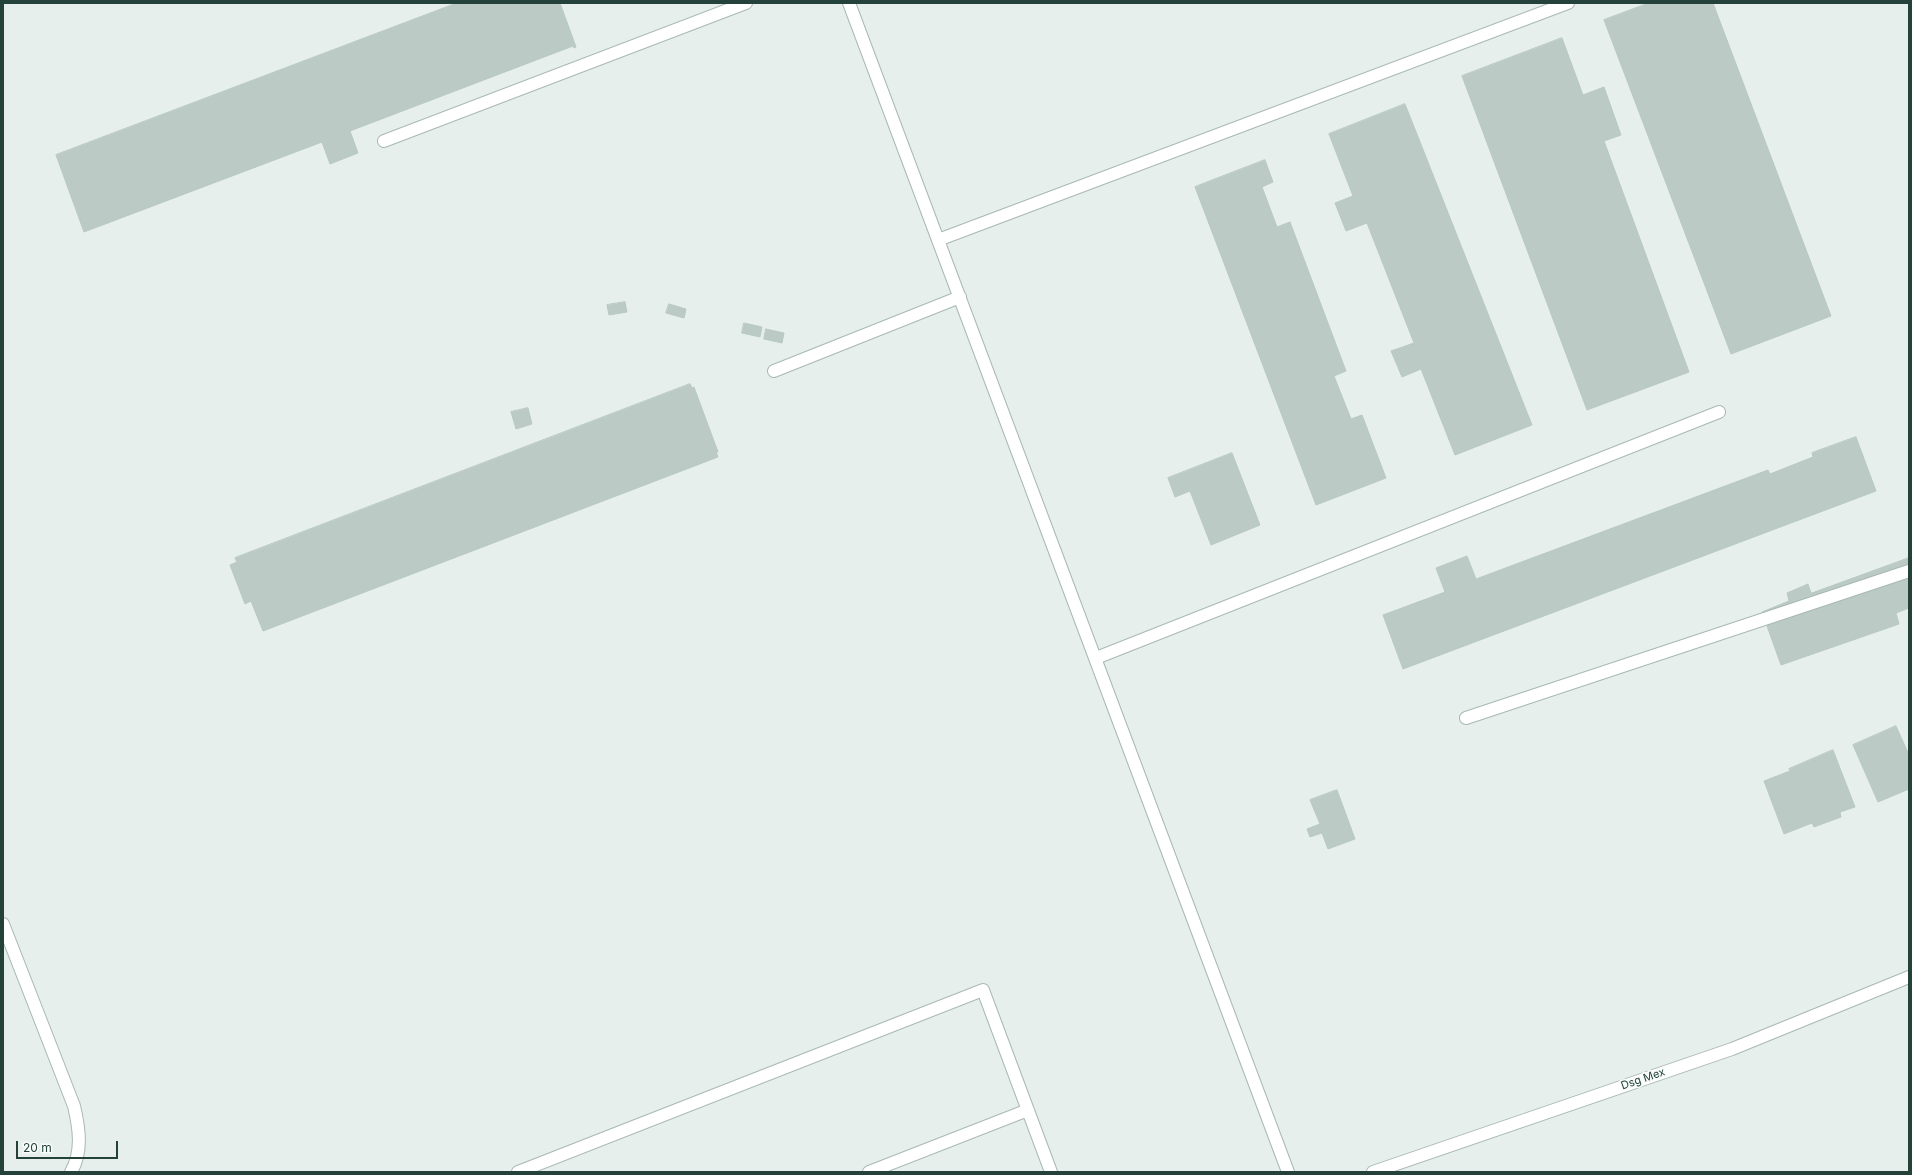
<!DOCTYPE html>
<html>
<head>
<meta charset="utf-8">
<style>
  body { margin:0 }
  #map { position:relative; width:1912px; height:1175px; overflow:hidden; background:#e6efeb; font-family:Inter,sans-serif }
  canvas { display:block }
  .frame { position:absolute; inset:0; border:4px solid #24423a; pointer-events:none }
  .scale { position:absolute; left:16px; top:1141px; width:102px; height:18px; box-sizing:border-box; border:2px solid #24423a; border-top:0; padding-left:5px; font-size:12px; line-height:14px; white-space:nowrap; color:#24423a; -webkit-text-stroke:3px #f7fbf9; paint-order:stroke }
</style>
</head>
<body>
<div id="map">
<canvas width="1912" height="1175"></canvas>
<div class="frame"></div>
<div class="scale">20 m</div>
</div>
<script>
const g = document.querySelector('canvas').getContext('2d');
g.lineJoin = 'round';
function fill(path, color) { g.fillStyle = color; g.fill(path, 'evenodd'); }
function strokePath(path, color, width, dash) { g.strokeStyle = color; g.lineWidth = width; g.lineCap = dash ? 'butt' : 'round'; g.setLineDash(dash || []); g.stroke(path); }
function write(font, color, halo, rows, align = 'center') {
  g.font = font + ' Inter,sans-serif'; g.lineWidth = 3.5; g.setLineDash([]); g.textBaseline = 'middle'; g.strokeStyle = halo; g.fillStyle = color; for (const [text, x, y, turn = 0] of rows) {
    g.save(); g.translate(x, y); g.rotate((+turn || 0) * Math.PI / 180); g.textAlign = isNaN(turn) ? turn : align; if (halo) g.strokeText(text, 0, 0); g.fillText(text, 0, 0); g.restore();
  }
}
const building = new Path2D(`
  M457,3H560L576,47L574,48L573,46L350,131L358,153L330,164L322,142L84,232L56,155Z
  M1649,3H1713L1831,316L1731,354L1604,20Z
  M1562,38L1583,95L1604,87L1621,135L1604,141L1689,372L1587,410L1462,76Z
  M1405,104L1532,425L1455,455L1421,369L1402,377L1391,351L1414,343L1367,223L1346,231L1335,203L1353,196L1329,134Z
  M1265,160L1273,182L1262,187L1277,227L1290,222L1346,371L1334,376L1351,419L1362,415L1386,478L1316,505L1195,187Z
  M625,302L627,312L609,315L607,305Z
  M669,304L686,309L684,318L666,313Z
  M744,323L762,327L760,337L742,333Z
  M766,329L784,333L782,343L764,339Z
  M690,384L692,388L694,387L718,452H716L718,457L263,631L251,601L245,604L230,565L237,562L235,558Z
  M528,408L532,424L516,429L511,412Z
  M1856,437L1876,491L1403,669L1383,615L1445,592L1436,568L1467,556L1476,579L1768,470L1770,474L1813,457L1812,453Z
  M1232,453L1260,525L1211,545L1190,491L1175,497L1168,478Z
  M1909,558V608L1896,613L1899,624L1781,665L1762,612L1789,601L1787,593L1808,584L1811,593Z
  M1896,726L1909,755V789L1878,802L1853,745Z
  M1833,750L1855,807L1840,812L1841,817L1814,827L1812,823L1784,834L1764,781L1790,771L1789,769Z
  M1337,790L1355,839L1328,849L1322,833L1310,837L1307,829L1320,824L1310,800Z`);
fill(building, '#bbcac4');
strokePath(building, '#b8c9c2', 1);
const service = new Path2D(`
  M384,141L746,3
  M774,371L960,297
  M1096,658L1719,412
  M1466,718L1909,571
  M3,924L74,1106C79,1127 83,1152 71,1172
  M518,1172L983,990L1051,1172
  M869,1172L1028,1110`);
const minor = new Path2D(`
  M849,3L1288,1172
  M938,240L1568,3
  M1373,1172L1732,1049L1909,977`);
strokePath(service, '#a8b8b2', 14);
strokePath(minor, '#a8b8b2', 14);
strokePath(service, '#fff', 12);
strokePath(minor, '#fff', 12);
write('11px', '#24423a', '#f7fbf9', [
  ["Dsg Mex",1643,1079,-19]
]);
</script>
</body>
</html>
